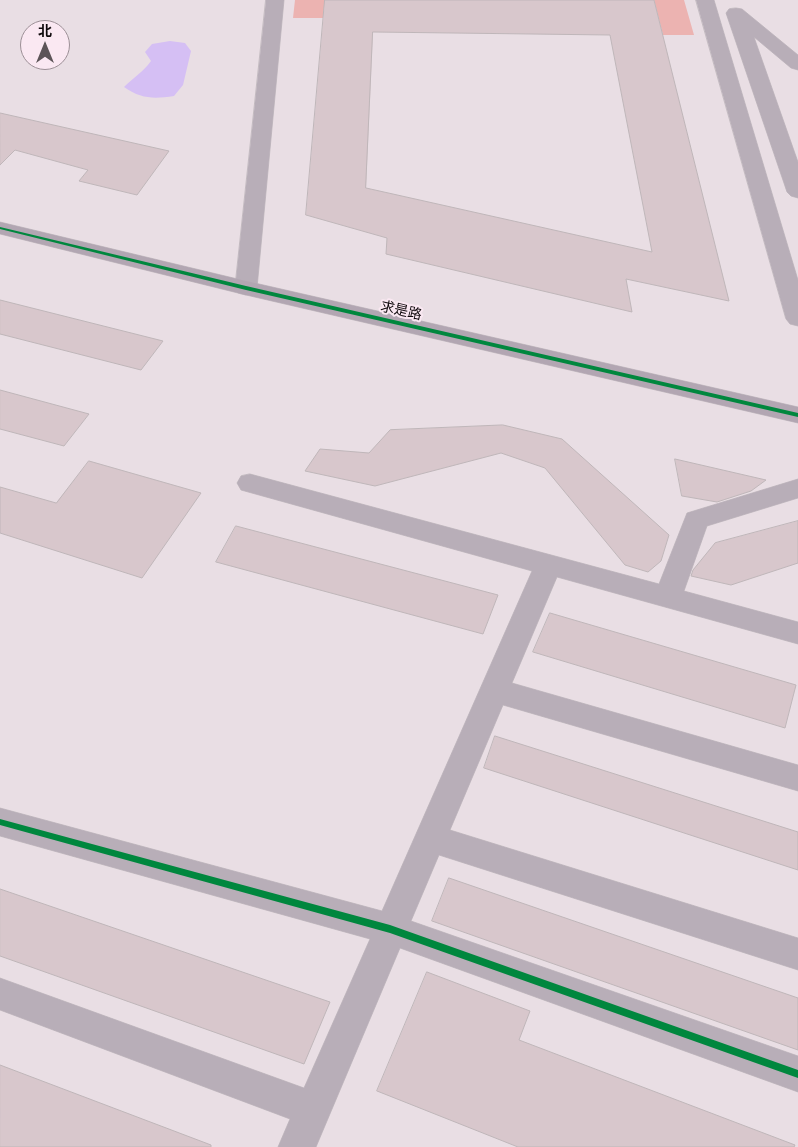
<!DOCTYPE html>
<html>
<head>
<meta charset="utf-8">
<style>
  body { margin:0 }
  #map { position:relative; width:798px; height:1147px; overflow:hidden; background:#e9dee4; font-family:"PT Sans","Noto Sans SC",sans-serif }
  canvas { display:block }
  .north { position:absolute; left:20px; top:20px; width:50px; height:50px; box-sizing:border-box; background:#fae8f2; border:1px solid #9c8f96; border-radius:50%; rotate:0deg; font-size:14px; font-weight:700; line-height:20px; text-align:center; color:#100a0d }
  .north::after { content:''; display:block; margin:auto; width:18px; height:22px; background:#5c5458; clip-path:polygon(50% 0,100% 100%,50% 72%,0 100%) }
</style>
</head>
<body>
<div id="map">
<canvas width="798" height="1147"></canvas>
<div class="north">北</div>
</div>
<script>
const g = document.querySelector('canvas').getContext('2d');
g.lineJoin = 'round';
function fill(path, color) { g.fillStyle = color; g.fill(path, 'evenodd'); }
function strokePath(path, color, width, dash) { g.strokeStyle = color; g.lineWidth = width; g.lineCap = dash ? 'butt' : 'round'; g.setLineDash(dash || []); g.stroke(path); }
function write(font, color, halo, rows, align = 'center') {
  g.font = font + ' "PT Sans","Noto Sans SC",sans-serif'; g.lineWidth = 4; g.setLineDash([]); g.textBaseline = 'middle'; g.strokeStyle = halo; g.fillStyle = color; for (const [text, x, y, turn = 0] of rows) {
    g.save(); g.translate(x, y); g.rotate((+turn || 0) * Math.PI / 180); g.textAlign = isNaN(turn) ? turn : align; if (halo) g.strokeText(text, 0, 0); g.fillText(text, 0, 0); g.restore();
  }
}
fill(new Path2D(`
  M295,0H325L323,18H293Z
  M654,0H684L694,35H663Z`), '#ecb3b1');
fill(new Path2D(`
  M170,41L185,43L191,51L183,85L174,96C154,99 141,99 124,87C133,78 143,72 151,61L145,52L152,44Z`), '#d5bff4');
const building = new Path2D(`
  M325,0H654L729,301L626,279L632,312L386,254L387,238L306,215ZM373,32L610,35L652,252L366,188Z
  M0,113L169,151L137,195L79,181L88,170L15,150L0,165Z
  M0,300L163,341L141,370L0,334Z
  M0,390L89,414L64,446L0,429Z
  M503,425L562,439L669,535L661,561L648,572L625,565L545,468L501,453L375,486L305,471L320,449L369,453L390,430Z
  M675,459L766,480L751,491L717,502L682,496Z
  M89,461L201,493L142,578L0,533V487L56,503Z
  M798,521V563L731,585L691,576L693,570L715,543Z
  M236,526L498,595L483,634L216,562Z
  M550,613L796,685L785,728L533,652Z
  M495,736L798,832V870L484,768Z
  M449,878L798,998V1050L432,921Z
  M0,889L330,1002L304,1064L0,956Z
  M427,972L530,1011L519,1040L795,1145L794,1147H518L377,1091Z
  M0,1065L211,1145V1147H0Z`);
fill(building, '#d8c7cc');
strokePath(building, '#bfb6b9', 1);
const minor = new Path2D(`
  M266,0H284L257,288L254,293L246,295L238,293L235,288Z
  M696,0H714L798,280V326L790,324L786,319Z
  M736,8L742,9L798,55V70L791,68L754,37L798,162V198L791,196L787,192L726,13L729,9Z
  M250,474L659,584L687,513L798,479V498L707,526L684,591L798,622V644L557,577L512,683L798,765V791L503,705L450,830L798,938V970L439,855L411,921L798,1056V1092L400,948L316,1147H278L290,1119L0,1010V978L304,1088L370,939L0,836V808L382,911L532,571L241,490L237,483L241,476Z`);
const major = new Path2D(`
  M0,222L246,281L798,407V423L246,295L0,234Z`);
strokePath(minor, '#c5bdc2', 1);
strokePath(major, '#c5bdc2', 1);
fill(minor, '#b8aeb8');
fill(major, '#b2a6b2');
fill(new Path2D(`
  M0,227L246,286L798,413V417L246,290L0,229Z
  M0,819L390,925L798,1070V1078L390,933L0,825Z`), '#00873e');
write('14px', '#100a0d', '#fae8f2', [
  ["求是路",401,311,13]
]);
</script>
</body>
</html>
